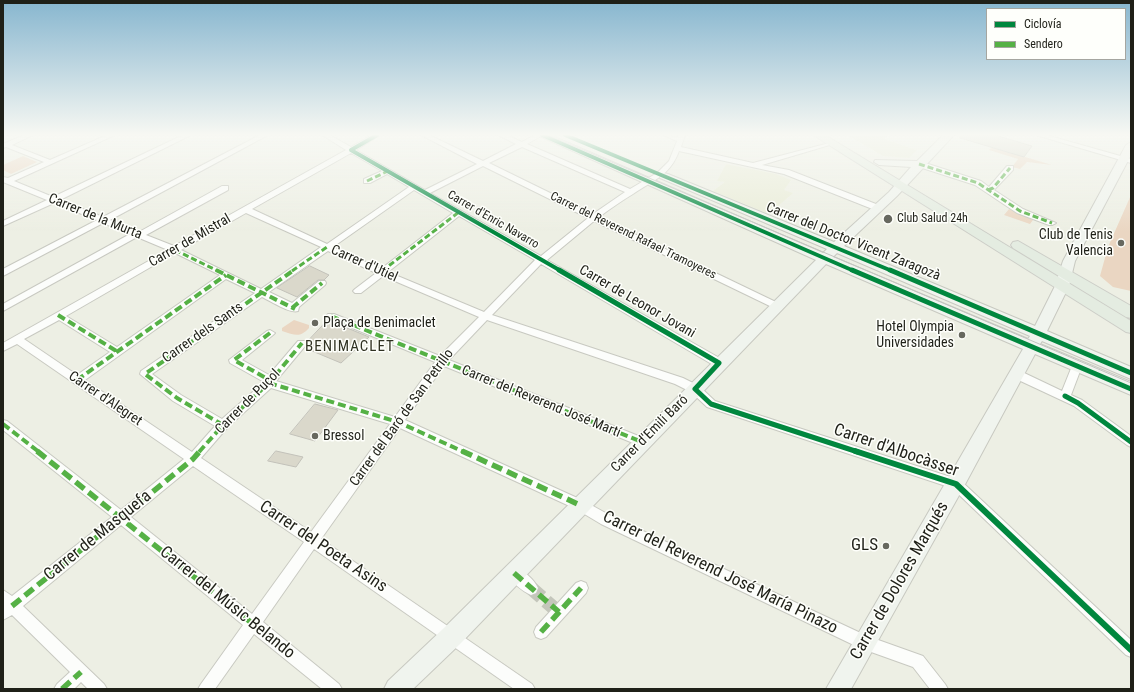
<!DOCTYPE html>
<html>
<head>
<meta charset="utf-8">
<style>
  body { margin:0 }
  #map { position:relative; width:1134px; height:692px; overflow:hidden; background:#edefe4; font-family:"Roboto Condensed",sans-serif }
  canvas { display:block }
  .frame { position:absolute; inset:0; border:4px solid #1f2018; pointer-events:none }
  .legend { position:absolute; left:986px; top:8px; width:140px; height:52px; box-sizing:border-box; background:#fefffb; border:1px solid #a5a6a0; margin:0; padding:5px 7px; list-style:none; font-size:12px; color:#1f2018 }
  .legend li { display:flex; align-items:center; gap:8px; height:20px }
  .legend b { width:20px; border:1px solid #a5a6a0 }
</style>
</head>
<body>
<div id="map">
<canvas width="1134" height="692"></canvas>
<div class="frame"></div>
<ul class="legend">
<li><b style="height:5px;background:#00873e"></b>Ciclovía</li>
<li><b style="height:5px;background:#55b145"></b>Sendero</li>
</ul>
</div>
<script>
const g = document.querySelector('canvas').getContext('2d');
g.lineJoin = 'round';
function fill(path, color) { g.fillStyle = color; g.fill(path, 'evenodd'); }
function strokePath(path, color, width, dash) { g.strokeStyle = color; g.lineWidth = width; g.lineCap = dash ? 'butt' : 'round'; g.setLineDash(dash || []); g.stroke(path); }
function write(font, color, halo, rows, align = 'center') {
  g.font = font + ' "Roboto Condensed",sans-serif'; g.lineWidth = 3; g.setLineDash([]); g.textBaseline = 'middle'; g.strokeStyle = halo; g.fillStyle = color; for (const [text, x, y, turn = 0] of rows) {
    g.save(); g.translate(x, y); g.rotate((+turn || 0) * Math.PI / 180); g.textAlign = isNaN(turn) ? turn : align; if (halo) g.strokeText(text, 0, 0); g.fillText(text, 0, 0); g.restore();
  }
}
fill(new Path2D(`
  M847,135H889L884,139L917,150L909,158L883,156Z
  M726,164L776,174L791,180L784,190L793,193L769,214L713,191L725,182L717,181Z`), '#e9ecd7');
fill(new Path2D(`
  M992,147L1052,165L1027,162L1020,169L1012,167L1018,159L989,150Z
  M23,156L37,162L11,174L3,170V165Z
  M1131,195V291L1113,287L1100,276L1108,247Z
  M1009,209L1033,220L1030,224L1004,215Z
  M294,320L309,325V328C300,338 295,335 282,331V328Z`), '#ead6c2');
const building = new Path2D(`
  M961,135H995L1032,146L1024,157L960,138Z
  M310,266L329,275L324,280H318L297,297L277,288Z
  M328,320L369,337L341,363L305,348L308,344V341Z
  M315,404L338,410L315,441L290,434Z
  M276,451L303,457L296,467L268,461Z`);
fill(building, '#dad8cb');
strokePath(building, '#c2c1b9', 1);
strokePath(new Path2D(`
  M531,588L555,609`), '#c4c6bb', 14, [14, 6]);
const street = new Path2D(`
  M24,135H33L12,145L50,160L107,135H115L14,181L53,197L183,135H191L60,200L103,217L260,135H268L110,220L139,232L222,186H228V190L146,235L174,246L346,150L322,135H330L351,147L372,135H380L356,150L425,190L477,164L421,135H429L483,161L516,144L498,135H506L522,142L535,135H543L527,144L630,189L657,173L669,161L677,141L663,135L678,137L679,135H685L681,147L753,163L833,142V144L762,165L789,170L881,206V210H875L784,174L679,151C670,176 653,180 633,194C621,201 610,209 599,217L780,304L782,306L780,308H774L594,221L547,260L723,360L724,363L723,366H715L541,264L492,315L683,378L699,386L715,401L960,480L1131,640V657L1126,655L952,488L707,407L691,392L675,384L487,320L449,360L646,439L648,442L646,445L642,447L638,445L444,366L405,420L584,501L611,516L867,636L923,656L945,684L948,689H930L913,667L860,648L601,524L576,509L400,428L321,539L532,684L535,689H514L314,549L263,622L339,684L342,689H322L254,634L215,689H198L201,684L243,625L121,525L23,606L104,684L107,689H88L81,682L74,689H54L57,684L70,672L12,615L3,620V590L12,596L112,517L3,430V420L7,421L121,510L184,459L17,344L3,351V343L168,250L137,237L3,311V304L130,234L103,223L3,276V269L97,220L54,203L3,226V221L47,200L3,182V177L8,178L44,162L6,147L3,148V144ZM522,147L625,192L593,214L489,163ZM351,153L382,171L364,179V183H370L387,174L409,187L327,244L252,209ZM483,166L588,218L541,256L430,193ZM414,190L453,213L381,269L333,247ZM246,213L321,247L261,289L181,250ZM459,216L535,260L484,312L388,272ZM328,251L376,273L355,289L353,291L355,293H361L383,276L479,317L440,356L334,314H328L326,316L328,318L435,362L395,417L276,381L306,345L307,343L306,341H298L269,375L242,360L273,335L275,333L270,330L267,331L229,360L230,363L264,382L222,419L181,395L152,374L262,297C271,301 290,314 298,311L299,307L325,285L326,283L325,281H319L292,303L269,292ZM175,253L220,275L117,347L66,316ZM226,279L255,293L141,371L140,374L173,401L215,426L192,452L85,380ZM59,320L110,352L77,375L24,339ZM271,388L390,424L311,532L201,458L227,428ZM193,466L304,542L252,614L131,517Z
  M1036,135H1046L1131,159V163Z
  M916,162H922L981,181L989,187L1007,166H1013V170L994,190L1023,209L1056,223L1052,225H1049L1017,213L975,185L916,166Z
  M1077,362L1081,363L1082,366L1071,395L1082,400L1131,436V447L1127,445L1074,406L1012,377L1011,374L1012,371H1020L1062,391L1072,366L1073,363Z
  M514,566C523,570 534,579 538,588L536,593L531,595C522,591 511,582 507,573L509,568Z
  M581,581L586,583L588,588L586,593L546,637L541,639L536,637L534,632L536,627L576,583Z`);
const secondary = new Path2D(`
  M537,135H550L823,253L827,249L660,178L659,176L664,173L668,174L834,242L889,192L911,167L879,165L874,162L875,160L917,161L943,135H954L897,196L844,246L1035,326L1055,286L1063,261L1126,145L1131,142V155L1075,261L1069,286L1047,331L1131,367V379L1042,341L1040,344L1131,382V395L1035,354L962,490L851,689H826L1023,349L826,264L460,644L413,689H384L388,681L444,628L816,260ZM837,253L1030,336L1028,339L833,257Z`);
const primary = new Path2D(`
  M813,135H825L1131,321V333L1126,332Z
  M1018,241L1131,306V318L1126,317L1013,248L1011,245L1013,242Z`);
strokePath(street, '#c8c9c1', 2);
strokePath(secondary, '#c8c9c1', 2);
strokePath(primary, '#cccdc7', 2);
fill(street, '#fcfdfb');
fill(secondary, '#f0f4ee');
fill(primary, '#e4ece1');
strokePath(new Path2D(`
  M548,135L1131,383`), '#c3c4c1', 1);
strokePath(new Path2D(`
  M919,164L978,183L1020,211L1052,223
  M367,181L388,171
  M988,190L993,188L1010,168
  M175,250L218,271
  M292,271L327,247
  M382,271L459,212`), '#55b145', 3, [6, 3]);
strokePath(new Path2D(`
  M216,270L295,309
  M381,272L383,270
  M292,308L322,283
  M58,315L118,352
  M331,316L642,442
  M270,333L234,360L271,381
  M77,380L226,275
  M269,383L398,422L464,452
  M3,424L39,452
  M223,425L177,398L145,374L294,270
  M199,452L223,425L269,383L302,343`), '#55b145', 4, [8, 4]);
strokePath(new Path2D(`
  M37,451L253,624
  M462,451L580,505
  M514,573L559,612
  M12,606L193,459L200,451
  M541,632L581,588
  M62,689L81,672`), '#55b145', 5.5, [11, 5.5]);
strokePath(new Path2D(`
  M377,135L351,150L561,271
  M542,135L854,271
  M565,135L892,271`), '#00873e', 4);
strokePath(new Path2D(`
  M559,270L719,363L695,389L711,404L858,452
  M852,270L1131,389
  M890,270L1131,373
  M1065,396L1078,403L1131,442`), '#00873e', 5);
strokePath(new Path2D(`
  M855,451L956,484L1131,650`), '#00873e', 6);
const sky = g.createLinearGradient(0, 0, 0, 232);
sky.addColorStop(0, '#87b6cf');
sky.addColorStop(0.58, '#f7f8f3');
sky.addColorStop(1, '#f7f8f300');
g.fillStyle = sky;
g.fillRect(0, 0, 1134, 232);
for (const [x, y, r, color] of [
  [888,219,5,"#67685f"],
  [1121,243,4,"#67685f"],
  [315,323,4,"#67685f"],
  [962,335,4,"#67685f"],
  [315,436,4,"#67685f"],
  [886,546,4,"#67685f"]
]) { const dot = new Path2D(); dot.arc(x, y, r, 0, 2 * Math.PI); g.fillStyle = color; g.fill(dot); strokePath(dot, '#fefffb', 1.5); }
write('12px', '#1f2018', '#fefffb', [
  ["Club Salud 24h",897,219]
], 'left');
write('12px', '#1f2018', '#fefffb', [
  ["Carrer d'Enric Navarro",493,220,30],
  ["Carrer del Reverend Rafael Tramoyeres",633,236,26]
]);
write('14px', '#1f2018', '#fefffb', [
  ["Carrer de la Murta",95,217,22],
  ["Carrer de Mistral",190,241,-30],
  ["Carrer del Doctor Vicent Zaragozà",853,242,22],
  ["Carrer d'Utiel",364,264,24],
  ["Carrer de Leonor Jovani",637,302,30],
  ["Carrer dels Sants",203,333,-35],
  ["Carrer d'Alegret",105,399,34],
  ["Carrer de Puçol",248,402,-45],
  ["Carrer del Reverend José Martí",541,402,22],
  ["Carrer del Baró de San Petrillo",402,418,-54],
  ["Carrer d'Emili Baró",650,434,-45]
]);
write('14px', '#1f2018', '#fefffb', [
  ["Club de Tenis",1113,235],
  ["Valencia",1113,251],
  ["Plaça de Benimaclet",323,323,"left"],
  ["Hotel Olympia",954,327],
  ["Universidades",954,343],
  ["Bressol",323,436,"left"]
], 'right');
g.letterSpacing = '1px';
write('15px', '#2f3121', '#fefffb', [
  ["BENIMACLET",350,347]
]);
g.letterSpacing = '0px';
write('17px', '#1f2018', '#fefffb', [
  ["Carrer d'Albocàsser",896,451,19],
  ["Carrer de Masquefa",98,536,-39],
  ["Carrer del Poeta Asins",323,547,34],
  ["Carrer del Reverend José María Pinazo",720,573,26],
  ["Carrer de Dolores Marqués",900,581,-60],
  ["Carrer del Músic Belando",227,603,39]
]);
write('17px', '#1f2018', '#fefffb', [
  ["GLS",878,546]
], 'right');
</script>
</body>
</html>
